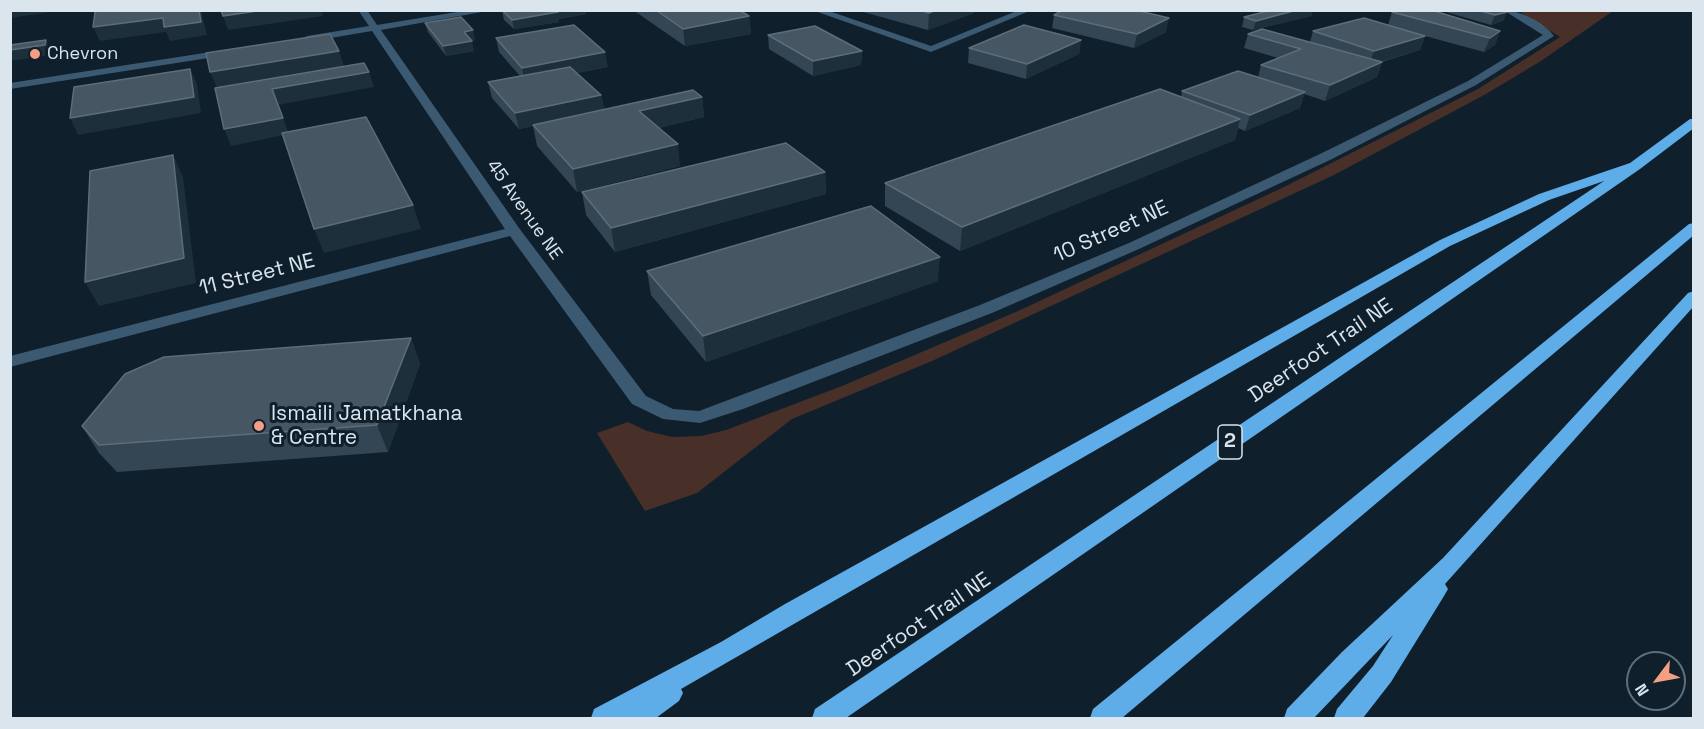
<!DOCTYPE html>
<html>
<head>
<meta charset="utf-8">
<style>
  body { margin:0 }
  #map { position:relative; width:1704px; height:729px; overflow:hidden; background:#0f1f2c; font-family:"Space Grotesk",sans-serif }
  canvas { display:block }
  .frame { position:absolute; inset:0; border:12px solid #dae5ed; pointer-events:none }
  .north { position:absolute; left:1626px; top:651px; width:60px; height:60px; box-sizing:border-box; background:#0f1f2c; border:2px solid #606e79; border-radius:50%; rotate:238deg; font-size:16px; font-weight:700; line-height:24px; text-align:center; color:#dae5ed }
  .north::after { content:''; display:block; margin:auto; width:21px; height:27px; background:#f39f83; clip-path:polygon(50% 0,100% 100%,50% 72%,0 100%) }
</style>
</head>
<body>
<div id="map">
<canvas width="1704" height="729"></canvas>
<div class="frame"></div>
<div class="north">N</div>
</div>
<script>
const g = document.querySelector('canvas').getContext('2d');
g.lineJoin = 'round';
function fill(path, color) { g.fillStyle = color; g.fill(path, 'evenodd'); }
function strokePath(path, color, width, dash) { g.strokeStyle = color; g.lineWidth = width; g.lineCap = dash ? 'butt' : 'round'; g.setLineDash(dash || []); g.stroke(path); }
function write(font, color, halo, rows, align = 'center') {
  g.font = font + ' "Space Grotesk",sans-serif'; g.lineWidth = 6; g.setLineDash([]); g.textBaseline = 'middle'; g.strokeStyle = halo; g.fillStyle = color; for (const [text, x, y, turn = 0] of rows) {
    g.save(); g.translate(x, y); g.rotate((+turn || 0) * Math.PI / 180); g.textAlign = isNaN(turn) ? turn : align; if (halo) g.strokeText(text, 0, 0); g.fillText(text, 0, 0); g.restore();
  }
}
fill(new Path2D(`
  M1519,11H1613L1541,61L1486,94L1334,175L932,361L792,419L697,493L645,511L597,433L628,422L647,431L672,437L701,436L726,430L842,386L1018,311L1282,188L1478,89L1560,37Z`), '#483028');
fill(new Path2D(`
  M358,10H367L377,25L469,10H493L381,30L519,228L646,396L673,409L699,411L980,305L1129,243L1320,154L1468,81L1543,35L1503,10C1519,10 1544,22 1554,36L1476,85L1330,160L1139,249L992,313L743,409L700,423L663,419L632,404L510,236L10,367V356L505,229L372,31L307,42L302,39L307,36L369,26Z
  M812,10H826L931,46L1019,10H1032L931,52Z
  M230,49L235,52L234,54L10,89V83Z`), '#3b5971');
fill(new Path2D(`
  M1690,119H1694V128L1640,169L846,718H812L815,709L1604,181L1549,200L1450,246L681,689L683,693L679,701L656,718H591L594,709L721,642L785,604L1440,240L1539,194L1630,163Z
  M1694,223V235L1122,718H1090L1093,709L1689,224Z
  M1694,291V306L1445,584L1448,589L1444,596L1391,682L1363,718H1334L1337,709L1373,666L1393,635L1314,718H1284L1287,709L1342,652L1443,558L1688,293Z`), '#5eace8');
fill(new Path2D(`
  M502,10L586,14L559,19V22L514,29L504,20Z
  M633,10H739L749,16L751,34L685,46Z
  M856,10H974V13L928,30Z
  M1272,10H1313L1311,16L1253,30L1242,27L1244,17Z
  M1439,10H1502L1507,12L1503,21L1491,25Z
  M1392,12L1500,31L1495,45L1484,52L1425,36L1420,50L1382,62L1377,77L1325,101L1304,94L1300,108L1245,131L1238,128L1235,140L960,251L885,206V183L1181,97L1182,91L1258,77L1261,65L1278,58L1244,48L1248,34L1310,42L1313,31L1388,25Z
  M1054,15L1166,32L1134,48L1052,28Z
  M425,23L475,40L471,41L474,51L446,56L428,32Z
  M768,35L862,51L861,65L813,76L769,49Z
  M496,38L608,67L577,73L601,95L604,109L702,97L704,117L659,128L680,166L577,192L537,146L533,126L519,129L492,98L488,82L520,76L499,52Z
  M1081,40L1079,54L1026,79L968,63L969,48Z
  M825,172L826,194L615,252L586,215L582,192Z
  M647,271L938,281L706,362L651,295Z
  M411,338L420,364L388,452L117,472L99,453L82,426Z`), '#344553');
fill(new Path2D(`
  M10,10H65L10,18Z
  M199,10H201L207,35L170,41L166,32L100,41L93,27Z
  M264,10H321L323,16L228,30L223,16Z
  M554,10H586V14L559,19V22L514,29L512,20Z
  M936,10H974V13L928,30L929,13Z
  M1297,10H1313L1311,16L1253,30L1256,21Z
  M1507,12L1503,21L1491,25L1495,15Z
  M749,16L751,34L685,46L683,29Z
  M1169,18L1166,32L1134,48L1137,34Z
  M473,30L475,40L466,42L464,32Z
  M1500,31L1495,45L1484,52L1490,38Z
  M1425,36L1420,50L1369,65L1374,51Z
  M46,40L51,50L50,55L10,61V50Z
  M1081,40L1079,54L1026,79L1027,64Z
  M472,41L474,51L446,56L443,46Z
  M339,51L344,66L217,88L210,72Z
  M862,51L861,65L813,76V61Z
  M605,52L608,67L525,83L522,68Z
  M1382,62L1377,77L1325,101L1330,85Z
  M190,69L197,84L201,113L78,135L70,118Z
  M369,72L374,87L278,105L272,89Z
  M1305,92L1300,108L1245,131L1250,115Z
  M601,95L604,111L519,129L515,113Z
  M702,97L704,117L642,132L639,111Z
  M283,118L289,134L231,146L224,129Z
  M1240,119L1235,140L960,251L962,227Z
  M678,144L680,166L577,192L573,169Z
  M173,155L183,177L196,283L99,306L85,282Z
  M825,172L826,194L615,252L611,228Z
  M413,205L421,229L324,253L314,229Z
  M940,257L938,281L706,362L703,336Z
  M411,338L420,364L388,452L377,425Z`), '#1e2f3c');
const building = new Path2D(`
  M103,10H199L201,22L164,27L163,18L93,27L95,12Z
  M221,10H264L223,16Z
  M502,10H555L558,12L512,20Z
  M656,10H739L749,16L683,29Z
  M919,10H936L929,13Z
  M1063,10H1135L1169,18L1137,34L1054,15Z
  M1272,10H1297L1256,21L1244,17Z
  M1397,10H1431L1500,31L1490,38L1392,12Z
  M1477,10H1502L1507,12L1495,15Z
  M461,17L473,30L464,32L472,41L443,46L425,23Z
  M1364,18L1425,36L1374,51L1313,31Z
  M574,25L605,52L522,68L496,38Z
  M1024,25L1081,40L1027,64L969,48Z
  M815,26L862,51L813,61L768,35Z
  M1262,29L1382,62L1330,85L1261,65L1301,49L1248,34Z
  M330,34L339,51L210,72L206,53Z
  M46,40L45,45L10,50V45Z
  M364,63L369,72L272,89L283,118L224,129L215,88Z
  M570,67L601,95L515,113L488,82Z
  M190,69L194,97L70,118L74,87Z
  M1238,71L1305,92L1250,115L1182,91Z
  M1160,89L1240,119L962,227L885,183Z
  M693,90L702,97L639,111L678,144L573,169L533,125Z
  M366,117L413,205L314,229L282,133Z
  M786,143L825,172L611,228L582,192Z
  M173,155L184,258L85,282L90,171Z
  M871,206L940,257L703,336L647,271Z
  M411,338L377,425L99,445L82,426L125,374L164,357Z`);
fill(building, '#465663');
strokePath(building, '#5d6d79', 1.5);
for (const [x, y, r, color] of [
  [35,54,6,"#f39f83"],
  [259,426,6,"#f39f83"]
]) { const dot = new Path2D(); dot.arc(x, y, r, 0, 2 * Math.PI); g.fillStyle = color; g.fill(dot); strokePath(dot, '#0f1f2c', 2); }
write('18px', '#dae5ed', '#0f1f2c', [
  ["Chevron",47,54]
], 'left');
write('18px', '#dae5ed', '#0f1f2c', [
  ["45 Avenue NE",524,210,55]
]);
for (const [x, y, w] of [
  [1230,442,24]
]) { const box = new Path2D(); box.roundRect(x - w / 2, y - 17, w, 34, 4.5); g.fillStyle = '#0f1f2c'; g.fill(box); strokePath(box, '#dae5ed', 1.5); }
write('bold 20px', '#dae5ed', null, [
  ["2",1230,442]
]);
write('21px', '#dae5ed', '#0f1f2c', [
  ["10 Street NE",1111,232,-24],
  ["11 Street NE",257,275,-14],
  ["Deerfoot Trail NE",1321,351,-34],
  ["Deerfoot Trail NE",919,625,-34]
]);
write('21px', '#dae5ed', '#0f1f2c', [
  ["Ismaili Jamatkhana",271,414],
  ["& Centre",271,438]
], 'left');
</script>
</body>
</html>
